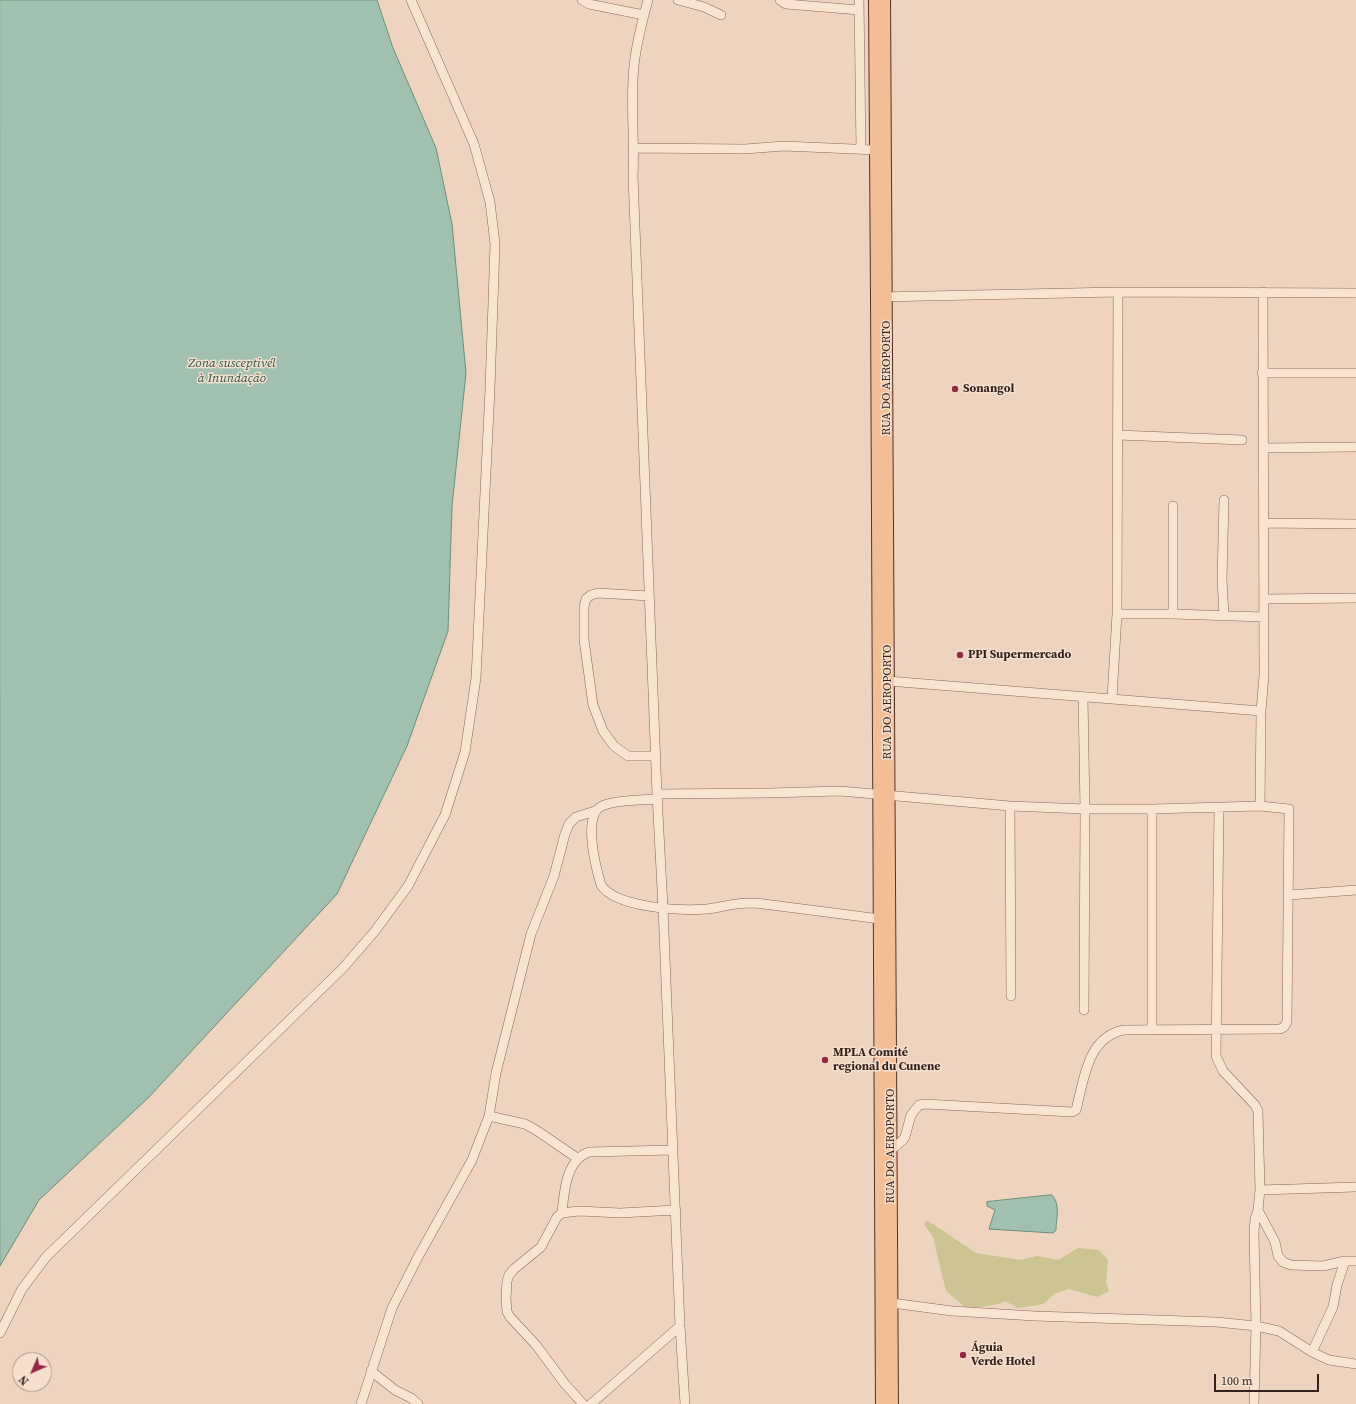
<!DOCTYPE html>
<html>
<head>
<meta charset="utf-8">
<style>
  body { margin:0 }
  #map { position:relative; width:1356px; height:1404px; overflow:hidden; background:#eed4be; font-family:"Source Serif 4",serif }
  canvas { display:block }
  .north { position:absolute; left:12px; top:1352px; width:40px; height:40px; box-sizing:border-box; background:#f5e0ce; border:1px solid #a99487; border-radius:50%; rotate:225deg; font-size:11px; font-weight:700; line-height:16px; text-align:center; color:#36221c }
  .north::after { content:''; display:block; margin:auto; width:14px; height:18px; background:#962743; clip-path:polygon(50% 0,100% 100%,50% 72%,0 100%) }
  .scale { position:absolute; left:1214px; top:1374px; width:105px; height:18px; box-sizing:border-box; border:2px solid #36221c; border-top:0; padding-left:5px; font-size:12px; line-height:14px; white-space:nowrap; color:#36221c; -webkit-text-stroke:3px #f5e0ce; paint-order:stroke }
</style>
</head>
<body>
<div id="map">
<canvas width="1356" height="1404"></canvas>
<div class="north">N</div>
<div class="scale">100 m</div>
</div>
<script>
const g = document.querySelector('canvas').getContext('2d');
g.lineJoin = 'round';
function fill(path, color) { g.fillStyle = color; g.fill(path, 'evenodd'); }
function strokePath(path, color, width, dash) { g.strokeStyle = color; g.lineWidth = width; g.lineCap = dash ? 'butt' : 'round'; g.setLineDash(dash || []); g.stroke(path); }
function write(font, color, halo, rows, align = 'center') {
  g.font = font + ' "Source Serif 4",serif'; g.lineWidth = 3; g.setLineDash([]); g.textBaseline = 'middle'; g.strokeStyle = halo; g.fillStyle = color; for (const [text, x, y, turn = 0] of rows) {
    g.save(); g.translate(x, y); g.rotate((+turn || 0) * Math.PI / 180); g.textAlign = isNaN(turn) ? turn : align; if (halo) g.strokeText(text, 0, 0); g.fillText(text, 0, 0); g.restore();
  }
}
fill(new Path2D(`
  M927,1220L976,1253L1021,1260L1037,1256L1058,1260L1078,1248L1099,1250L1108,1260L1106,1283L1109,1291L1097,1297L1069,1289L1056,1293L1043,1304L1018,1308L1005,1301L999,1304L967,1309L946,1291L933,1237L924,1224Z`), '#ccc493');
const water = new Path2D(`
  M0,0H377L393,48L436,148L452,224L466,373L452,506L448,631L407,746L337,894L149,1097L39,1200L0,1266Z
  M1052,1195C1061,1205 1056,1218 1056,1230L1053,1233L989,1229L995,1210L987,1206V1202Z`);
fill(water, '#a2c0af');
strokePath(water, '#698d7b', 1);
const minor = new Path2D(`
  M582,0L589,4L644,15
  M648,0C642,22 636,44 634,66C630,103 635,139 633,176L657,794L663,908L680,1326L685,1404
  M678,0L704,7L721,15
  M780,0L786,4L859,10
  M859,0L861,150
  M634,148L745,149L784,146L876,150
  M879,297L1118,292L1356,293
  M1262,373H1356
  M1118,435L1242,440
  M1263,448L1356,447
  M1263,523L1356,524
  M649,596L598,593L591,595L586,599L584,607V640L593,705L603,731L614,746L628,756H656
  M1264,599L1356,598
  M1117,614H1173L1264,617
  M1173,614V506
  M1224,616L1222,579L1224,500
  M888,681L1261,711
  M1083,697L1085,809L1084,1010
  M1112,698L1117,614L1118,292
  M657,794L769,793L840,791L1010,806L1085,809H1152L1260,806L1289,809L1287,1022L1284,1027L1280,1029L1124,1030C1087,1037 1084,1080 1076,1110L1072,1112L925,1104L919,1105L911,1115L905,1137L903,1140L891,1150H887
  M657,799C643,800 614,800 602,806C582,815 596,868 601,885C616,908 681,911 707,909C717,908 727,905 737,904C743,903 750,903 756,903L880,919
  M1010,806L1011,996
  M1260,806L1261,711L1264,675L1263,292
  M1219,808L1216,1056L1223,1071L1255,1105L1258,1111L1260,1190L1258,1210L1275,1242L1278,1256L1283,1262L1291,1265L1323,1266L1345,1261H1356
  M1289,895L1356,890
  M1152,1030V809
  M489,1116L525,1124L536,1130L577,1158
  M1260,1190L1356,1187
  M562,1213C564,1192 566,1160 589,1152L673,1150
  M892,1303L952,1311L1035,1316L1216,1322L1256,1326L1279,1331L1312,1352L1329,1360L1356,1364
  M0,1333L22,1289L46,1257L343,968L375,931L408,886L445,815L465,752L476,678L490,389L495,244L490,202L474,144L411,0
  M1312,1352L1333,1307L1337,1285L1345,1261
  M371,1371L395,1390L411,1398L418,1404
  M361,1404L392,1308L418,1257L472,1160L489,1116L496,1073L531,934L554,876L565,834L569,824L576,817L595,811
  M583,1404L565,1384L536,1345L510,1317L507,1312L506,1299L507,1281L509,1275L514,1269L541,1247L557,1217L562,1213L579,1211L620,1213L676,1210
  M591,1404L680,1326
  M1254,1404L1256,1326L1254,1233L1255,1219L1258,1210`);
const major = new Path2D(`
  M875,0L877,297L882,1404
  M884,0L892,1404`);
strokePath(minor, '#866457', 10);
strokePath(major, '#54342c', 14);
strokePath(minor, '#f9e3d1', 9);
strokePath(major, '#f3be95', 12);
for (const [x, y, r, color] of [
  [955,389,4,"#962743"],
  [960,655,4,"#962743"],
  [825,1060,4,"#962743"],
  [963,1355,4,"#962743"]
]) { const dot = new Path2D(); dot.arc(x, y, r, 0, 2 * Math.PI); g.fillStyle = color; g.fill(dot); strokePath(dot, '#f5e0ce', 1.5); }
write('12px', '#36221c', '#f5e0ce', [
  ["RUA DO AEROPORTO",887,378,-90],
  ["RUA DO AEROPORTO",888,702,-90],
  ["RUA DO AEROPORTO",891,1146,-90]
]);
write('bold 12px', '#36221c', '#f5e0ce', [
  ["Sonangol",963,389],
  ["PPI Supermercado",968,655],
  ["MPLA Comité",833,1053],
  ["regional du Cunene",833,1067],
  ["Águia",971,1348],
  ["Verde Hotel",971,1362]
], 'left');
write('italic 13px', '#2b5648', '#f5e0ce', [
  ["Zona susceptivél",232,364],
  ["à Inundação",232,379]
]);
</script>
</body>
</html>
